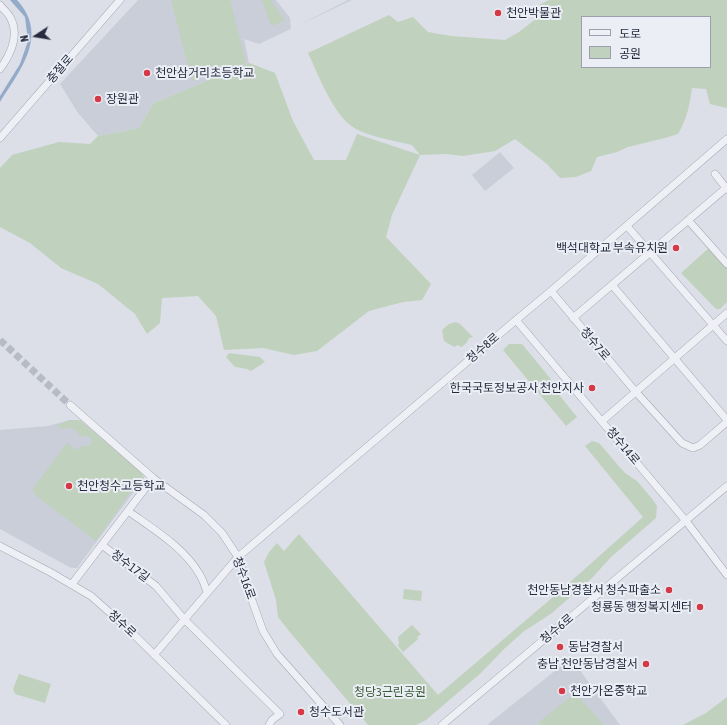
<!DOCTYPE html>
<html>
<head>
<meta charset="utf-8">
<style>
  body { margin:0 }
  #map { position:relative; width:727px; height:725px; overflow:hidden; background:#dcdfe7; font-family:"Asap Condensed","Noto Sans KR",sans-serif }
  canvas { display:block }
  .legend { position:absolute; left:581px; top:16px; width:130px; height:52px; box-sizing:border-box; background:#ebeef5; border:1px solid #9ca0ac; margin:0; padding:5px 7px; list-style:none; font-size:12px; color:#252c3e }
  .legend li { display:flex; align-items:center; gap:8px; height:20px }
  .legend b { width:20px; border:1px solid #9ca0ac }
  .north { position:absolute; left:16px; top:16px; width:40px; height:40px; -webkit-text-stroke:3px #ebeef5; paint-order:stroke; rotate:258deg; font-size:11px; font-weight:700; line-height:16px; text-align:center; color:#252c3e }
  .north::after { content:''; display:block; margin:auto; width:14px; height:18px; background:#252c3e; clip-path:polygon(50% 0,100% 100%,50% 72%,0 100%) }
</style>
</head>
<body>
<div id="map">
<canvas width="727" height="725"></canvas>
<ul class="legend">
<li><b style="height:5px;background:#eff0f5"></b>도로</li>
<li><b style="height:11px;background:#c0d1bd"></b>공원</li>
</ul>
<div class="north">N</div>
</div>
<script>
const g = document.querySelector('canvas').getContext('2d');
g.lineJoin = 'round';
function fill(path, color) { g.fillStyle = color; g.fill(path, 'evenodd'); }
function strokePath(path, color, width, dash) { g.strokeStyle = color; g.lineWidth = width; g.lineCap = dash ? 'butt' : 'round'; g.setLineDash(dash || []); g.stroke(path); }
function write(font, color, halo, rows, align = 'center') {
  g.font = font + ' "Asap Condensed","Noto Sans KR",sans-serif'; g.lineWidth = 4; g.setLineDash([]); g.textBaseline = 'middle'; g.strokeStyle = halo; g.fillStyle = color; for (const [text, x, y, turn = 0] of rows) {
    g.save(); g.translate(x, y); g.rotate((+turn || 0) * Math.PI / 180); g.textAlign = isNaN(turn) ? turn : align; if (halo) g.strokeText(text, 0, 0); g.fillText(text, 0, 0); g.restore();
  }
}
fill(new Path2D(`
  M138,0H276L290,18L291,29L348,0H352L259,44L244,39L249,63L154,103L139,128L98,136L78,113L60,84Z
  M500,152L514,168L485,191L472,175Z
  M70,420H80L144,478L77,568H71L0,529V430L48,426Z
  M571,658L620,725H487Z`), '#caced9');
fill(new Path2D(`
  M171,0H230L246,63L192,81Z
  M262,0H271L285,21L271,26Z
  M549,0H727V108L710,104L706,89L692,88C689,107 688,116 678,134L665,138L628,147L617,152L597,157L591,171L576,177L560,178L547,164L515,139L495,151L463,156L446,154L420,155L392,215L386,237L431,284L422,300L403,302L369,311L317,351L294,355L263,348L224,350L216,316L198,296L162,298L160,323L147,334L135,314L98,284L61,268L30,243L0,227V168L12,155L59,142L90,144L98,136L139,128L154,103L249,63L275,73L293,121L314,160H346L357,134L420,155L412,145C396,141 370,137 356,129C333,116 319,76 308,53L389,15L398,22L413,17L428,32L451,36L505,40L519,32L537,18L539,5ZM582,17H710V67H582Z
  M710,247L727,268V302L720,309H716L681,273Z
  M456,322L460,324L473,337L469,338C467,342 466,344 461,347L458,345L454,347L444,341L442,330L449,324Z
  M509,344H522L550,378L556,391L577,417L566,426L503,350Z
  M229,353L260,357L265,362L251,371L247,369L235,367L226,357Z
  M70,420H80L142,472L144,478L130,493L96,541L34,494L33,489L67,443L77,450L83,446H91V437L80,436C77,429 71,426 63,429L59,427L57,425Z
  M592,441L599,443L617,464L625,473L637,481L653,500L657,506L656,518L611,557L592,578L552,613L523,632L504,649L481,673L426,720L416,725H368L289,631L278,617L276,600L264,562L269,552L277,543L284,551L299,534L438,695L559,592L643,517L585,446Z
  M404,589L422,591L421,601L403,599Z
  M412,625L421,634L417,637L418,639L416,641L403,652L398,646L399,643L398,637Z
  M19,674L51,684L45,703L15,694L13,689Z
  M575,693L604,725H540L539,722Z
  M727,697V725H683L706,713Z`), '#c0d1bd');
fill(new Path2D(`
  M10,0H17C49,35 21,69 0,102V96L20,64L28,41L25,17Z`), '#94aac9');
strokePath(new Path2D(`
  M0,340L70,405`), '#b7bbc5', 7, [7, 3.5]);
const minor = new Path2D(`
  M0,5C3,9 8,13 10,17C20,35 11,54 0,69
  M0,138L120,0
  M715,174L727,189
  M688,220L727,264
  M627,226L727,341
  M612,285L727,420
  M551,291L635,391L682,443L693,448L700,445L727,422
  M573,318L726,188
  M516,320L686,521L727,575
  M70,405L153,478L204,515L222,533L238,557L249,592L263,631L277,654L340,725
  M602,421L727,313
  M128,511C153,529 184,547 200,575C203,580 205,586 207,592
  M102,545L156,586L184,619L280,714L272,720L269,725
  M0,546L50,572L91,596L125,626L226,725
  M72,584L153,478
  M154,655L238,557L516,320L551,291L727,139
  M442,725L727,486`);
strokePath(minor, '#a1a6b1', 8);
strokePath(minor, '#eff0f5', 7);
for (const [x, y, r, color] of [
  [498,13,4,"#d43945"],
  [147,73,4,"#d43945"],
  [98,99,4,"#d43945"],
  [676,248,4,"#d43945"],
  [592,388,4,"#d43945"],
  [69,486,4,"#d43945"],
  [669,590,4,"#d43945"],
  [700,607,4,"#d43945"],
  [560,647,4,"#d43945"],
  [646,664,4,"#d43945"],
  [562,691,4,"#d43945"],
  [301,712,4,"#d43945"]
]) { const dot = new Path2D(); dot.arc(x, y, r, 0, 2 * Math.PI); g.fillStyle = color; g.fill(dot); strokePath(dot, '#ebeef5', 1.5); }
write('12px', '#252c3e', '#ebeef5', [
  ["천안박물관",506,13],
  ["천안삼거리초등학교",155,73],
  ["장원관",106,99],
  ["백석대학교 부속유치원",668,248,"right"],
  ["한국국토정보공사 천안지사",584,388,"right"],
  ["천안청수고등학교",77,486],
  ["천안동남경찰서 청수파출소",661,590,"right"],
  ["청룡동 행정복지센터",692,607,"right"],
  ["동남경찰서",568,647],
  ["충남 천안동남경찰서",638,664,"right"],
  ["천안가온중학교",570,691],
  ["청수도서관",309,712]
], 'left');
write('12px', '#252c3e', '#ebeef5', [
  ["충절로",60,69,-49],
  ["청수7로",595,344,50],
  ["청수8로",483,348,-41],
  ["청수14로",623,446,50],
  ["청수17길",130,566,37],
  ["청수16로",244,578,70],
  ["청수로",122,624,43],
  ["청수6로",557,629,-40]
]);
write('12px', '#365a32', '#ebeef5', [
  ["청당3근린공원",390,692]
]);
</script>
</body>
</html>
